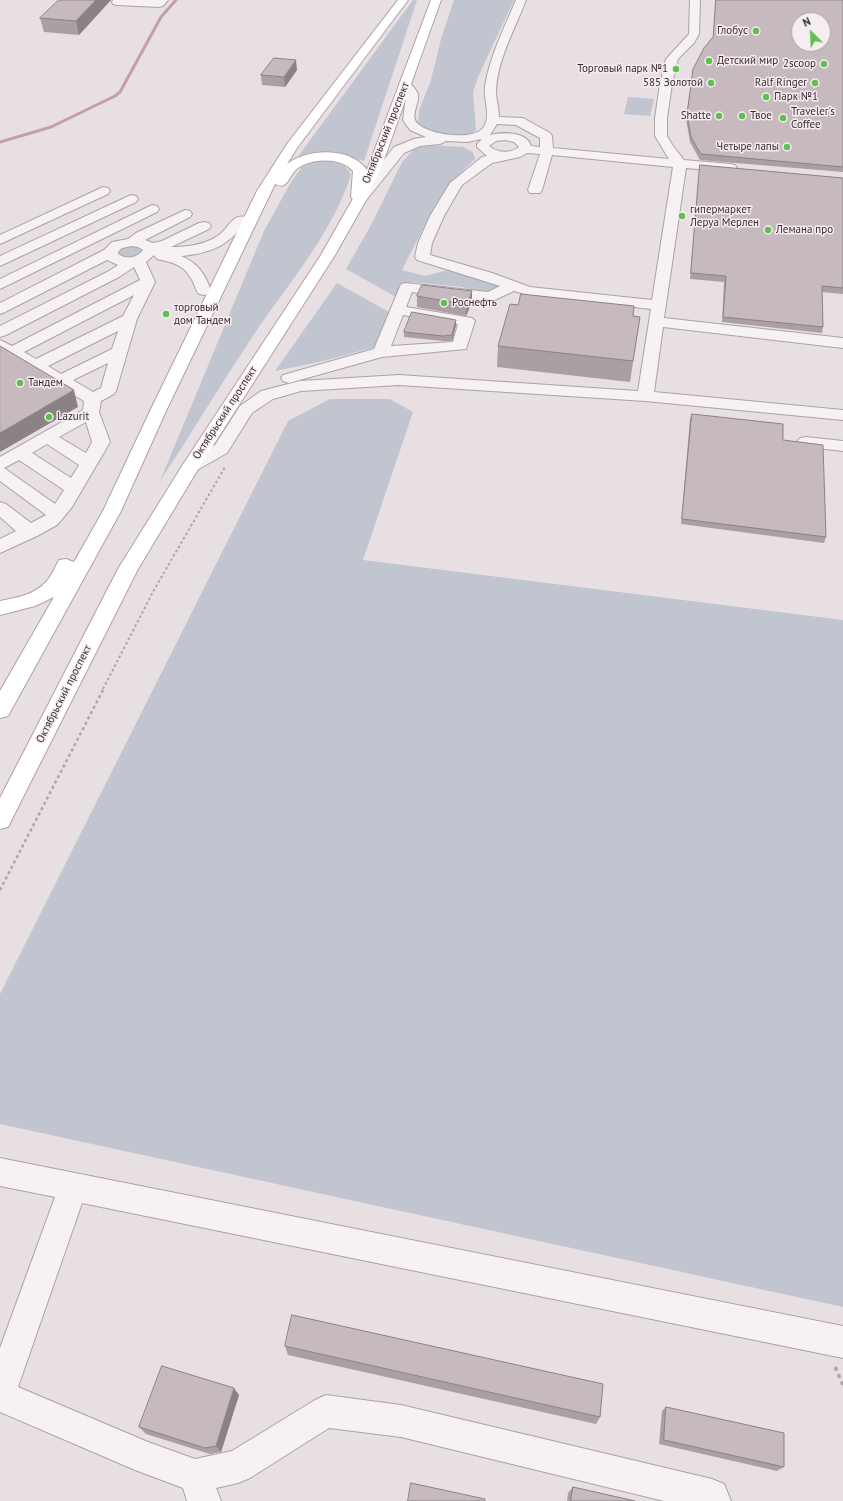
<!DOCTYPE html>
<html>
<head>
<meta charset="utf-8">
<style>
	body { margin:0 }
	#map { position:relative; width:843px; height:1501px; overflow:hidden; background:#e7dfe2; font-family:"PT Sans",sans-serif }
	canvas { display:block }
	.north { position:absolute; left:791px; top:12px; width:40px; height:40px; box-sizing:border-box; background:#f5eef1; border:1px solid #aba0a4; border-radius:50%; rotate:336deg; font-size:11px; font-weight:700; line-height:16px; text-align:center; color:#3c2a30 }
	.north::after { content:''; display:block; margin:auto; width:14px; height:18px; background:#5ec050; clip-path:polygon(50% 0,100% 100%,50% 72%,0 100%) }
</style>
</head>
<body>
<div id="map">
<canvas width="843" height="1501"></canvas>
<div class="north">N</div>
</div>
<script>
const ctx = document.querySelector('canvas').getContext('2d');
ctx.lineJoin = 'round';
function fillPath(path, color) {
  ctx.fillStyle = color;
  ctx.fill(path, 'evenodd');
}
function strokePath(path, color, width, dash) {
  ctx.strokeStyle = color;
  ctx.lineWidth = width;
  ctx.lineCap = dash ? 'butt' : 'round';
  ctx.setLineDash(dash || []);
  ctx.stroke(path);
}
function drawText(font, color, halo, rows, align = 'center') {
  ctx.font = font + ' "PT Sans",sans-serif';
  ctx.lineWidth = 3;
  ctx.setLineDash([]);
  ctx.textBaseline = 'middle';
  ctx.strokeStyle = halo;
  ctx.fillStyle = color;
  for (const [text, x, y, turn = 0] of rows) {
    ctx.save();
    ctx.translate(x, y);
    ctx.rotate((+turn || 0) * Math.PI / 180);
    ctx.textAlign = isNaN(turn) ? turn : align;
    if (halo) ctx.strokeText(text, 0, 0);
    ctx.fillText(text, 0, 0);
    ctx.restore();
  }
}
fillPath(new Path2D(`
	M413,0H417L364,161C340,153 322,151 297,158Z
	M454,0H514L478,77L473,93L476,130C468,141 436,135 425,129C423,127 420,124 418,123L419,111L431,80L441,39Z
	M628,97L654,99L650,116L624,114Z
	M429,145L463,147L473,152L475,159L451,182L434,207L402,270L425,276L448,270L503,284L489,294L462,287L412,282L406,295L398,298L346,269L371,225L402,162L415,148Z
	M325,161C337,162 346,163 351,175C330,239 283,289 247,345C217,390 190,436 160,481L264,231L291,182L302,167L313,162Z
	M126,246H138L144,250L143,252C133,258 128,259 118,255V250Z
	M337,283L389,312L394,318L384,342L372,348L323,361L275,371Z
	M330,399H390L413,412L363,560L843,620V1307L0,1124V994L288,421Z`), '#c1c5d0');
strokePath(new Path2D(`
	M0,142L51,127L115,96L120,92L161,17L176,0`), '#c49eaf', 3);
const minor = new Path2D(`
	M113,0H168L163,6L159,7L117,5L113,4L112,2Z
	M516,0H526C515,29 497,60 496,92C496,100 499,108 499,117L523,118L550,133L552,136L553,148L669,159L655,136V118L660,84L666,59L689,34L690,0H700L699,34L694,43L678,59L672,84L667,118V136L673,146L684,160L730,164L735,165L737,168L735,171L730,172L686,168L664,318L843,338V348L663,327L654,392L843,410V420L645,401L399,385L301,391L273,399L252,413L227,453L197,470L191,471L185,470L182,466L185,462L215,445L240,406L261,391L300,381L399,375L638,391L651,309L528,295L514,291L490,302L412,292L406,307L472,318L475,321L466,349L382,357L289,383L283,381L281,378L283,375L374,349L401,284L406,283L488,292L500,286L417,260L415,257L418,243L430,216L450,183L482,157L487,156L477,147V144L482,139L467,142L446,141L440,144L420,146L404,153L364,203H354L352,200L394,147L414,139L426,137L410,130L403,120L406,96L399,84L401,82H409C412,85 416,89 418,94C420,103 410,115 417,123C428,135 473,141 483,128C492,117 483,98 485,86C490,56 504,28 516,0ZM497,124L516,125L540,138V147L531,146C527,131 502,132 490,135ZM505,140L514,142L519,147C510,154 498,153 489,146L496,141ZM527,153L540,154L528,190L530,193H540L542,190L552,155L673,167L652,300L530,287L492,273L430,255L432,243L444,216L462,185L492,163L520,157ZM403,315L458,324L453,342L391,346Z
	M103,187L108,188L110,191L108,194L0,244V235Z
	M131,195L136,196L138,199L136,202L0,266V256Z
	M152,205L157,206L159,209L157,212L0,289V279Z
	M185,210L190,211L192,214L190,217L145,240L153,243L162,241L199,223L204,222L209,223L211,226L209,229L171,247C188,247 205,245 219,235C228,229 232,214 245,217L247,220C230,245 212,253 181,256C197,262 206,275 211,291L209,294L204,295L199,294C195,289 194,282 190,277C183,264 170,262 157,259L154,255L146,262L155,282L137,319L116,391L114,394L101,401L99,412L110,442L72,507L63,518L57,525L37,536L0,553V539L16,531L0,517V502L6,504L31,523L46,515L0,481V457L83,410L84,401L0,352V340L12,346L140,280L134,267L119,277L6,335L0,337V326L109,271L118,265L107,260L5,312L0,314V303L104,250L112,242L128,239L136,233ZM132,246L138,247L143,250C137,258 127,260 118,254V252L122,248ZM134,295L123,316L36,359L24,352ZM118,331L112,349L61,374L48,366ZM108,363L101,388L93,392L73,380ZM86,422L92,442L86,453L59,437ZM47,444L79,465L71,478L32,453ZM19,460L64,490L55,504L4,468Z
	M806,437L843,441V451L800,446L797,442L800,438Z
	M0,1158L843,1326V1358L82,1203L18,1387L148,1442L195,1459L232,1451L315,1400L326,1395L401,1405L712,1479L724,1484L731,1501H664L401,1437L329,1428L250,1478L238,1483L216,1488L221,1501H187L183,1488L135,1470L0,1412V1348L55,1197L0,1186Z`);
const major = new Path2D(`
	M398,0H408L297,148L287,164C308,148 351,147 367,170L431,0H441L381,168L365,202L335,255L200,466L138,569L8,827L0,829V798L118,569L182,466L321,255L351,202L353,199L351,197L353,171C341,157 312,158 298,168C292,172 289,182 284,185C281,187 278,185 275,184L166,411L121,511L8,716L0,718V691L54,597L35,606L0,615V601C16,598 34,595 46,582C52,576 55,567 59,560L66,559L74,562L103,511L150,411L257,191L287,144Z`);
strokePath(minor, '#ada1a5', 2);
strokePath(major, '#b1a0a6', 2);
strokePath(new Path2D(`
	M103,689L154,590L225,467`), '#afa5a9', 2, [2.5, 2.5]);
strokePath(new Path2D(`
	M0,890L104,688`), '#afa5a9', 2.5, [3, 3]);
strokePath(new Path2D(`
	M835,1367L843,1385`), '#afa5a9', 3.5, [4, 4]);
fillPath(minor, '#f6f1f3');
fillPath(major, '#fff');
fillPath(new Path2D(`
	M111,0L79,35L44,32L40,18Z
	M716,0H843V172L700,160L690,142L686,119L693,69L713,38Z
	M297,70L285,87L262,85L261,75Z
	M700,165L843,178V294L822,292L823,327L822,333L722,322L724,282L690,279Z
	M417,296L472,302L466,316L417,307Z
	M633,316L640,317L630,382L497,367L498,346Z
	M456,325L452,341H443L404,337V332Z
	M692,414L783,440L826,537L824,543L681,524L690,419Z
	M285,1346L600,1417L596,1424L288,1355Z
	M239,1395L221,1452L210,1454L146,1434L139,1427Z
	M666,1407L784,1467L777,1471L659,1444L662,1411Z
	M573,1487L635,1501H567L568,1493Z`), '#aaa0a3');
fillPath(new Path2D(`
	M96,0H111L79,35L76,21Z
	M296,60L297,70L285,87L284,77Z
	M472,291V302L466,316L467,305Z
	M456,320V325L452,341V335Z
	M74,390L78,407L0,452V433Z
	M234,1388L239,1395L221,1452L216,1446Z`), '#8b8285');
const building = new Path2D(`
	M59,0H96L76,21L40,18Z
	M716,0H843V167L701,154L691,137L687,114L693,69L704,48L713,37ZM799,20H823V44H799Z
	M274,58L296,60L284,77L261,75Z
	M700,165L843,178V288L822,286L823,327L723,317L726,276L691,273Z
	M422,285L472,291L467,305L417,296Z
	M521,294L634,306L633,316L640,317L633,361L498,346L510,304L518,305Z
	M412,312L456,320L452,335L443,336L404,332Z
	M0,346L74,390L0,433Z
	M692,414L783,424V440L823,445L826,537L682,519Z
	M292,1315L603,1384L600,1417L285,1346Z
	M162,1366L234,1388L216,1446L205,1448L139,1427Z
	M666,1407L784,1433V1467L664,1440Z
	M411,1483L485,1499V1501H408Z
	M573,1487L635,1501H571Z`);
fillPath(building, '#c6babe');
strokePath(building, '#8b8285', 1);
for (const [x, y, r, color] of [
	[756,31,4,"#5ec050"],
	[709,61,4,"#5ec050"],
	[824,64,4,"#5ec050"],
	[676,69,4,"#5ec050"],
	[711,83,4,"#5ec050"],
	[815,83,4,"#5ec050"],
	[766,97,4,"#5ec050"],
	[719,116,4,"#5ec050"],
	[742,116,4,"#5ec050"],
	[783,118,4,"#5ec050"],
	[787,147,4,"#5ec050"],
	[682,216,4,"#5ec050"],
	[768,230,4,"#5ec050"],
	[444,303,4,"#5ec050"],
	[166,314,4,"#5ec050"],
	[20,383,4,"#5ec050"],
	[49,417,4,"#5ec050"]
]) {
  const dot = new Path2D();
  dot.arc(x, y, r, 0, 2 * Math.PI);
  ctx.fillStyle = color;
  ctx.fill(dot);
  strokePath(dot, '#f5eef1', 1.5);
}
drawText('11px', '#3c2a30', '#f5eef1', [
	["Глобус",748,31,"right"],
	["Детский мир",717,61],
	["2scoop",816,64,"right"],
	["Торговый парк №1",668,69,"right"],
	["585 Золотой",703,83,"right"],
	["Ralf Ringer",807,83,"right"],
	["Парк №1",774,97],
	["Traveler's",791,112],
	["Coffee",791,125],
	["Shatte",711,116,"right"],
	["Твое",750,116],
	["Четыре лапы",779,147,"right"],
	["гипермаркет",690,210],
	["Леруа Мерлен",690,223],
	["Лемана про",776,230],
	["Роснефть",452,303],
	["торговый",174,308],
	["дом Тандем",174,321],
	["Тандем",28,383],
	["Lazurit",57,417]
], 'left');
drawText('11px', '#3c2a30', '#f5eef1', [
	["Октябрьский проспект",386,133,-68],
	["Октябрьский проспект",225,413,-57],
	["Октябрьский проспект",64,694,-63]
]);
</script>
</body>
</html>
